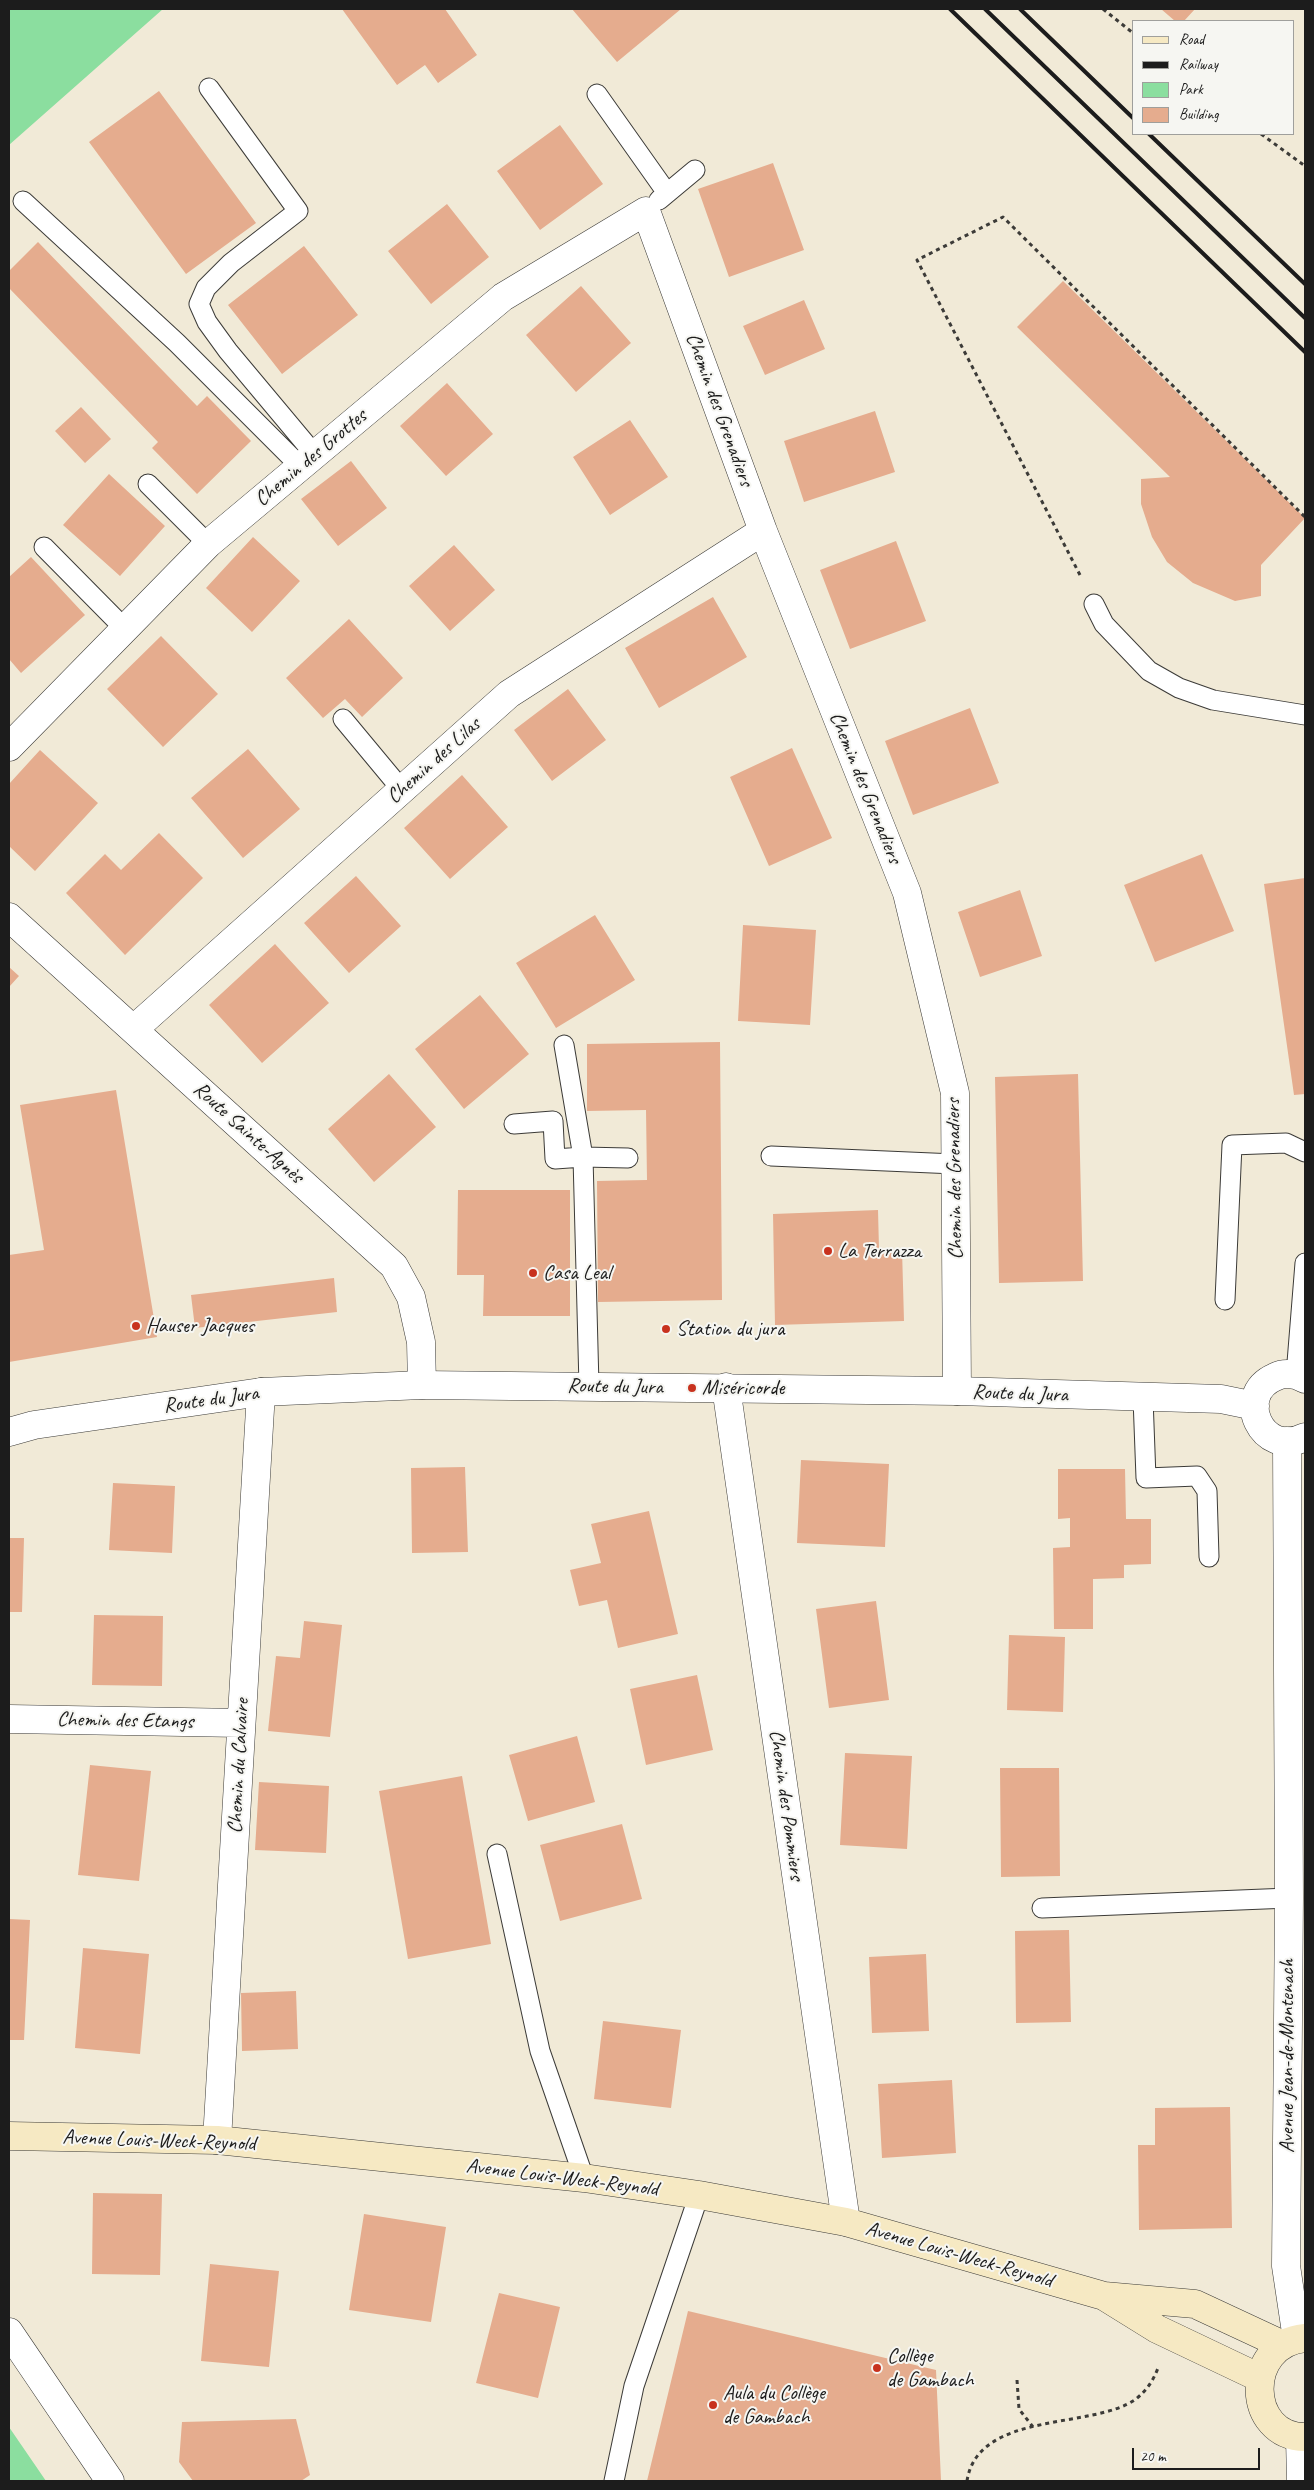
<!DOCTYPE html>
<html>
<head>
<meta charset="utf-8">
<style>
	body { margin:0 }
	#map { position:relative; width:1314px; height:2490px; overflow:hidden; background:#f1ead7; font-family:Caveat,sans-serif }
	canvas { display:block }
	.frame { position:absolute; inset:0; border:10px solid #1c1c1c; pointer-events:none }
	.legend { position:absolute; left:1132px; top:20px; width:162px; height:115px; box-sizing:border-box; background:#f6f6f2; border:1px solid #9f9f9c; margin:0; padding:6px 9px; list-style:none; font-size:15px; color:#1c1c1c }
	.legend li { display:flex; align-items:center; gap:10px; height:25px }
	.legend b { width:25px; border:1px solid #9f9f9c }
	.scale { position:absolute; left:1132px; top:2448px; width:128px; height:22px; box-sizing:border-box; border:2px solid #1c1c1c; border-top:0; padding-left:6px; font-size:15px; line-height:18px; white-space:nowrap; color:#1c1c1c; -webkit-text-stroke:4px #f6f6f2; paint-order:stroke }
</style>
</head>
<body>
<div id="map">
<canvas width="1314" height="2490"></canvas>
<div class="frame"></div>
<ul class="legend">
<li><b style="height:6px;background:#f6e9c3"></b>Road</li>
<li><b style="height:6px;background:#1c1c1c"></b>Railway</li>
<li><b style="height:14px;background:#8bde9f"></b>Park</li>
<li><b style="height:14px;background:#e5ac8e"></b>Building</li>
</ul>
<div class="scale">20 m</div>
</div>
<script>
const ctx = document.querySelector('canvas').getContext('2d');
ctx.lineJoin = 'round';
function fillPath(path, color) {
  ctx.fillStyle = color;
  ctx.fill(path, 'evenodd');
}
function strokePath(path, color, width, dash) {
  ctx.strokeStyle = color;
  ctx.lineWidth = width;
  ctx.lineCap = dash ? 'butt' : 'round';
  ctx.setLineDash(dash || []);
  ctx.stroke(path);
}
function drawText(font, color, halo, rows, align = 'center') {
  ctx.font = font + ' Caveat,sans-serif';
  ctx.lineWidth = 4;
  ctx.setLineDash([]);
  ctx.textBaseline = 'middle';
  ctx.strokeStyle = halo;
  ctx.fillStyle = color;
  for (const [text, x, y, turn = 0] of rows) {
    ctx.save();
    ctx.translate(x, y);
    ctx.rotate((+turn || 0) * Math.PI / 180);
    ctx.textAlign = isNaN(turn) ? turn : align;
    if (halo) ctx.strokeText(text, 0, 0);
    ctx.fillText(text, 0, 0);
    ctx.restore();
  }
}
fillPath(new Path2D(`
	M9,9H163L9,145Z
	M9,2427L46,2481H9Z`), '#8bde9f');
fillPath(new Path2D(`
	M342,9H445L477,55L438,83L425,65L397,85Z
	M572,9H681L617,62Z
	M1161,9H1195L1184,21H1175Z
	M159,91L256,223L186,274L89,142Z
	M560,125L603,184L540,230L497,171Z
	M773,163L804,250L729,277L698,189Z
	M447,204L489,257L431,304L388,251Z
	M38,242L197,406L207,396L251,441L197,494L152,448L158,442L9,288V271Z
	M304,246L358,315L282,374L228,305Z
	M1063,281L1305,518L1261,565V596L1235,601L1193,583L1167,562L1152,537L1141,504V479L1170,477L1017,327Z
	M581,286L631,343L576,392L526,335Z
	M804,300L825,349L765,375L743,326Z
	M447,383L493,434L446,476L400,426Z
	M81,407L111,439L85,463L55,431Z
	M875,411L895,472L804,502L784,441Z
	M630,420L668,477L610,515L573,457Z
	M351,461L387,508L338,546L301,499Z
	M109,474L165,526L120,576L63,525Z
	M253,537L300,581L252,632L206,588Z
	M896,541L926,621L850,649L820,570Z
	M454,545L495,590L450,631L409,586Z
	M31,557L85,615L21,673L9,659V577Z
	M713,597L747,657L659,708L625,648Z
	M349,619L403,678L362,717L345,699L323,718L286,678Z
	M161,636L218,694L163,747L107,689Z
	M568,689L606,740L552,781L514,730Z
	M970,708L999,783L913,815L885,741Z
	M792,748L832,838L769,866L730,777Z
	M248,749L300,809L243,858L191,798Z
	M40,750L98,803L35,871L9,846V784Z
	M462,775L508,827L450,879L404,828Z
	M159,833L203,878L125,955L66,893L105,854L121,870Z
	M1202,854L1234,931L1155,962L1124,885Z
	M356,876L401,926L349,973L304,923Z
	M1305,878V1094L1294,1095L1264,884Z
	M1020,890L1042,956L980,977L958,912Z
	M595,915L635,980L556,1028L516,963Z
	M743,925L816,930L810,1025L738,1021Z
	M275,944L329,1003L262,1063L209,1005Z
	M9,967L19,976L9,987Z
	M480,995L529,1054L464,1109L415,1049Z
	M720,1042L722,1300L598,1302L597,1181L647,1180L646,1110L587,1111V1044Z
	M389,1074L436,1127L374,1182L328,1129Z
	M1078,1074L1083,1281L999,1283L995,1077Z
	M116,1090L157,1337L9,1362V1255L44,1250L20,1105Z
	M458,1190H570V1316H483L484,1275H457Z
	M878,1210L879,1249H902L904,1321L775,1325L773,1214Z
	M334,1278L337,1312L195,1328L191,1295Z
	M801,1460L889,1464L885,1547L797,1543Z
	M465,1467L468,1552L412,1553L411,1468Z
	M1058,1469H1125L1126,1519H1151V1564L1124,1565V1578L1093,1579V1629H1054L1053,1548L1070,1547V1518L1058,1519Z
	M113,1483L175,1486L172,1553L109,1550Z
	M649,1511L678,1634L618,1648L607,1600L579,1606L570,1570L601,1563L591,1524Z
	M9,1538H24L22,1612H9Z
	M876,1601L889,1700L829,1708L816,1609Z
	M94,1615L163,1616L162,1686L92,1685Z
	M304,1621L342,1625L330,1737L268,1731L276,1656L300,1658Z
	M1009,1635L1065,1637L1063,1712L1007,1710Z
	M697,1675L713,1750L646,1765L630,1689Z
	M577,1736L595,1802L528,1821L509,1755Z
	M845,1753L912,1756L907,1849L840,1845Z
	M90,1765L151,1771L139,1881L78,1875Z
	M1000,1768H1059L1060,1876L1001,1877Z
	M462,1776L491,1944L408,1959L379,1791Z
	M259,1782L329,1786L326,1853L255,1850Z
	M622,1824L642,1899L560,1921L540,1845Z
	M9,1919L30,1920L24,2040H9Z
	M1069,1930L1071,2022L1016,2023L1015,1931Z
	M83,1948L149,1954L140,2054L75,2048Z
	M926,1954L929,2031L872,2033L869,1957Z
	M296,1991L298,2049L242,2051L241,1993Z
	M603,2021L681,2030L671,2108L594,2099Z
	M952,2080L956,2153L882,2158L878,2084Z
	M1230,2107L1232,2228L1139,2230L1138,2145H1155V2108Z
	M93,2193L162,2194L160,2275L92,2274Z
	M364,2214L446,2227L431,2322L349,2310Z
	M210,2264L279,2271L269,2367L201,2361Z
	M499,2293L560,2307L538,2398L476,2383Z
	M688,2311L936,2370L941,2481H647Z
	M296,2419L310,2475L301,2481H193L179,2462L182,2422Z`), '#e5ac8e');
const service = new Path2D(`
	M209,88L298,211L231,263L206,288L199,304L207,322L228,351L315,455
	M597,94L667,193
	M659,200L695,170
	M23,201L177,343L301,467
	M148,484L208,544
	M44,547L125,629
	M1094,604L1104,624L1149,671L1179,688L1213,700L1305,715
	M343,719L402,790
	M514,1124L553,1121L555,1159L583,1157L564,1045
	M771,1156L955,1164
	M1225,1300L1232,1145L1286,1143L1305,1152
	M1296,1375L1305,1263
	M589,1386L583,1157L628,1158
	M1143,1398L1146,1478L1197,1476L1207,1491L1209,1557
	M497,1854L540,2051L584,2178
	M1042,1908L1289,1898
	M614,2481L634,2386L699,2195`);
const minor = new Path2D(`
	M9,747L208,544L503,297L646,211L763,531L907,893L955,1093L957,1391
	M9,917L394,1266L411,1297L421,1342L422,1385
	M134,1029L509,694L763,531
	M726,1387L846,2222
	M1287,1441L1289,1898L1286,2266L1297,2339
	M9,1719L241,1723
	M217,2140L261,1392
	M9,2332L110,2481
	M1300,2437L1301,2481`);
const tertiary = new Path2D(`
	M1305,1379C1296,1374 1285,1372 1275,1377C1233,1395 1262,1459 1305,1437
	M9,1432L34,1425L261,1392L422,1385L957,1391L1221,1399L1255,1406`);
const secondary = new Path2D(`
	M9,2136L217,2140L584,2178L699,2195L846,2222L1104,2296L1195,2304L1283,2345
	M1107,2298L1157,2329L1260,2378
	M1305,2338C1243,2344 1246,2437 1305,2437`);
strokePath(service, '#3c3b38', 21);
strokePath(minor, '#3c3b38', 29);
strokePath(tertiary, '#3c3b38', 29);
strokePath(secondary, '#3c3b38', 29);
strokePath(new Path2D(`
	M1103,9L1133,33
	M1261,134L1305,166
	M1080,575L917,260L1003,217L1305,517
	M1017,2380L1019,2409L1033,2427
	M967,2481C978,2410 1093,2430 1136,2399C1147,2390 1153,2381 1158,2368`), '#3c3b38', 3, [4, 4]);
strokePath(service, '#fff', 19);
strokePath(minor, '#fff', 28);
strokePath(tertiary, '#fff', 28);
strokePath(secondary, '#f6e9c3', 28);
strokePath(new Path2D(`
	M950,9L1305,352
	M985,9L1305,318
	M1020,9L1133,118
	M1149,134L1305,284`), '#1c1c1c', 4);
for (const [x, y, r, color] of [
	[828,1251,5,"#c8321e"],
	[533,1273,5,"#c8321e"],
	[136,1326,5,"#c8321e"],
	[666,1329,5,"#c8321e"],
	[692,1388,5,"#c8321e"],
	[877,2368,5,"#c8321e"],
	[713,2405,5,"#c8321e"]
]) {
  const dot = new Path2D();
  dot.arc(x, y, r, 0, 2 * Math.PI);
  ctx.fillStyle = color;
  ctx.fill(dot);
  strokePath(dot, '#f6f6f2', 2);
}
drawText('21px', '#1c1c1c', '#f6f6f2', [
	["Chemin des Grenadiers",719,410,70],
	["Chemin des Grottes",311,458,-40],
	["Chemin des Lilas",434,761,-42],
	["Chemin des Grenadiers",865,788,68],
	["Route Sainte-Agnès",248,1133,42],
	["Chemin des Grenadiers",955,1179,-91],
	["Route du Jura",615,1387,1],
	["Route du Jura",1020,1394,2],
	["Route du Jura",211,1400,-8],
	["Chemin des Etangs",125,1721,1],
	["Chemin du Calvaire",239,1766,-87],
	["Chemin des Pommiers",786,1805,82],
	["Avenue Jean-de-Montenach",1287,2056,-90],
	["Avenue Louis-Weck-Reynold",159,2141,2],
	["Avenue Louis-Weck-Reynold",562,2178,7],
	["Avenue Louis-Weck-Reynold",959,2255,16]
]);
drawText('21px', '#1c1c1c', '#f6f6f2', [
	["La Terrazza",838,1251],
	["Casa Leal",543,1273],
	["Hauser Jacques",146,1326],
	["Station du jura",676,1329],
	["Miséricorde",702,1388],
	["Collège",887,2356],
	["de Gambach",887,2380],
	["Aula du Collège",723,2393],
	["de Gambach",723,2417]
], 'left');
</script>
</body>
</html>
